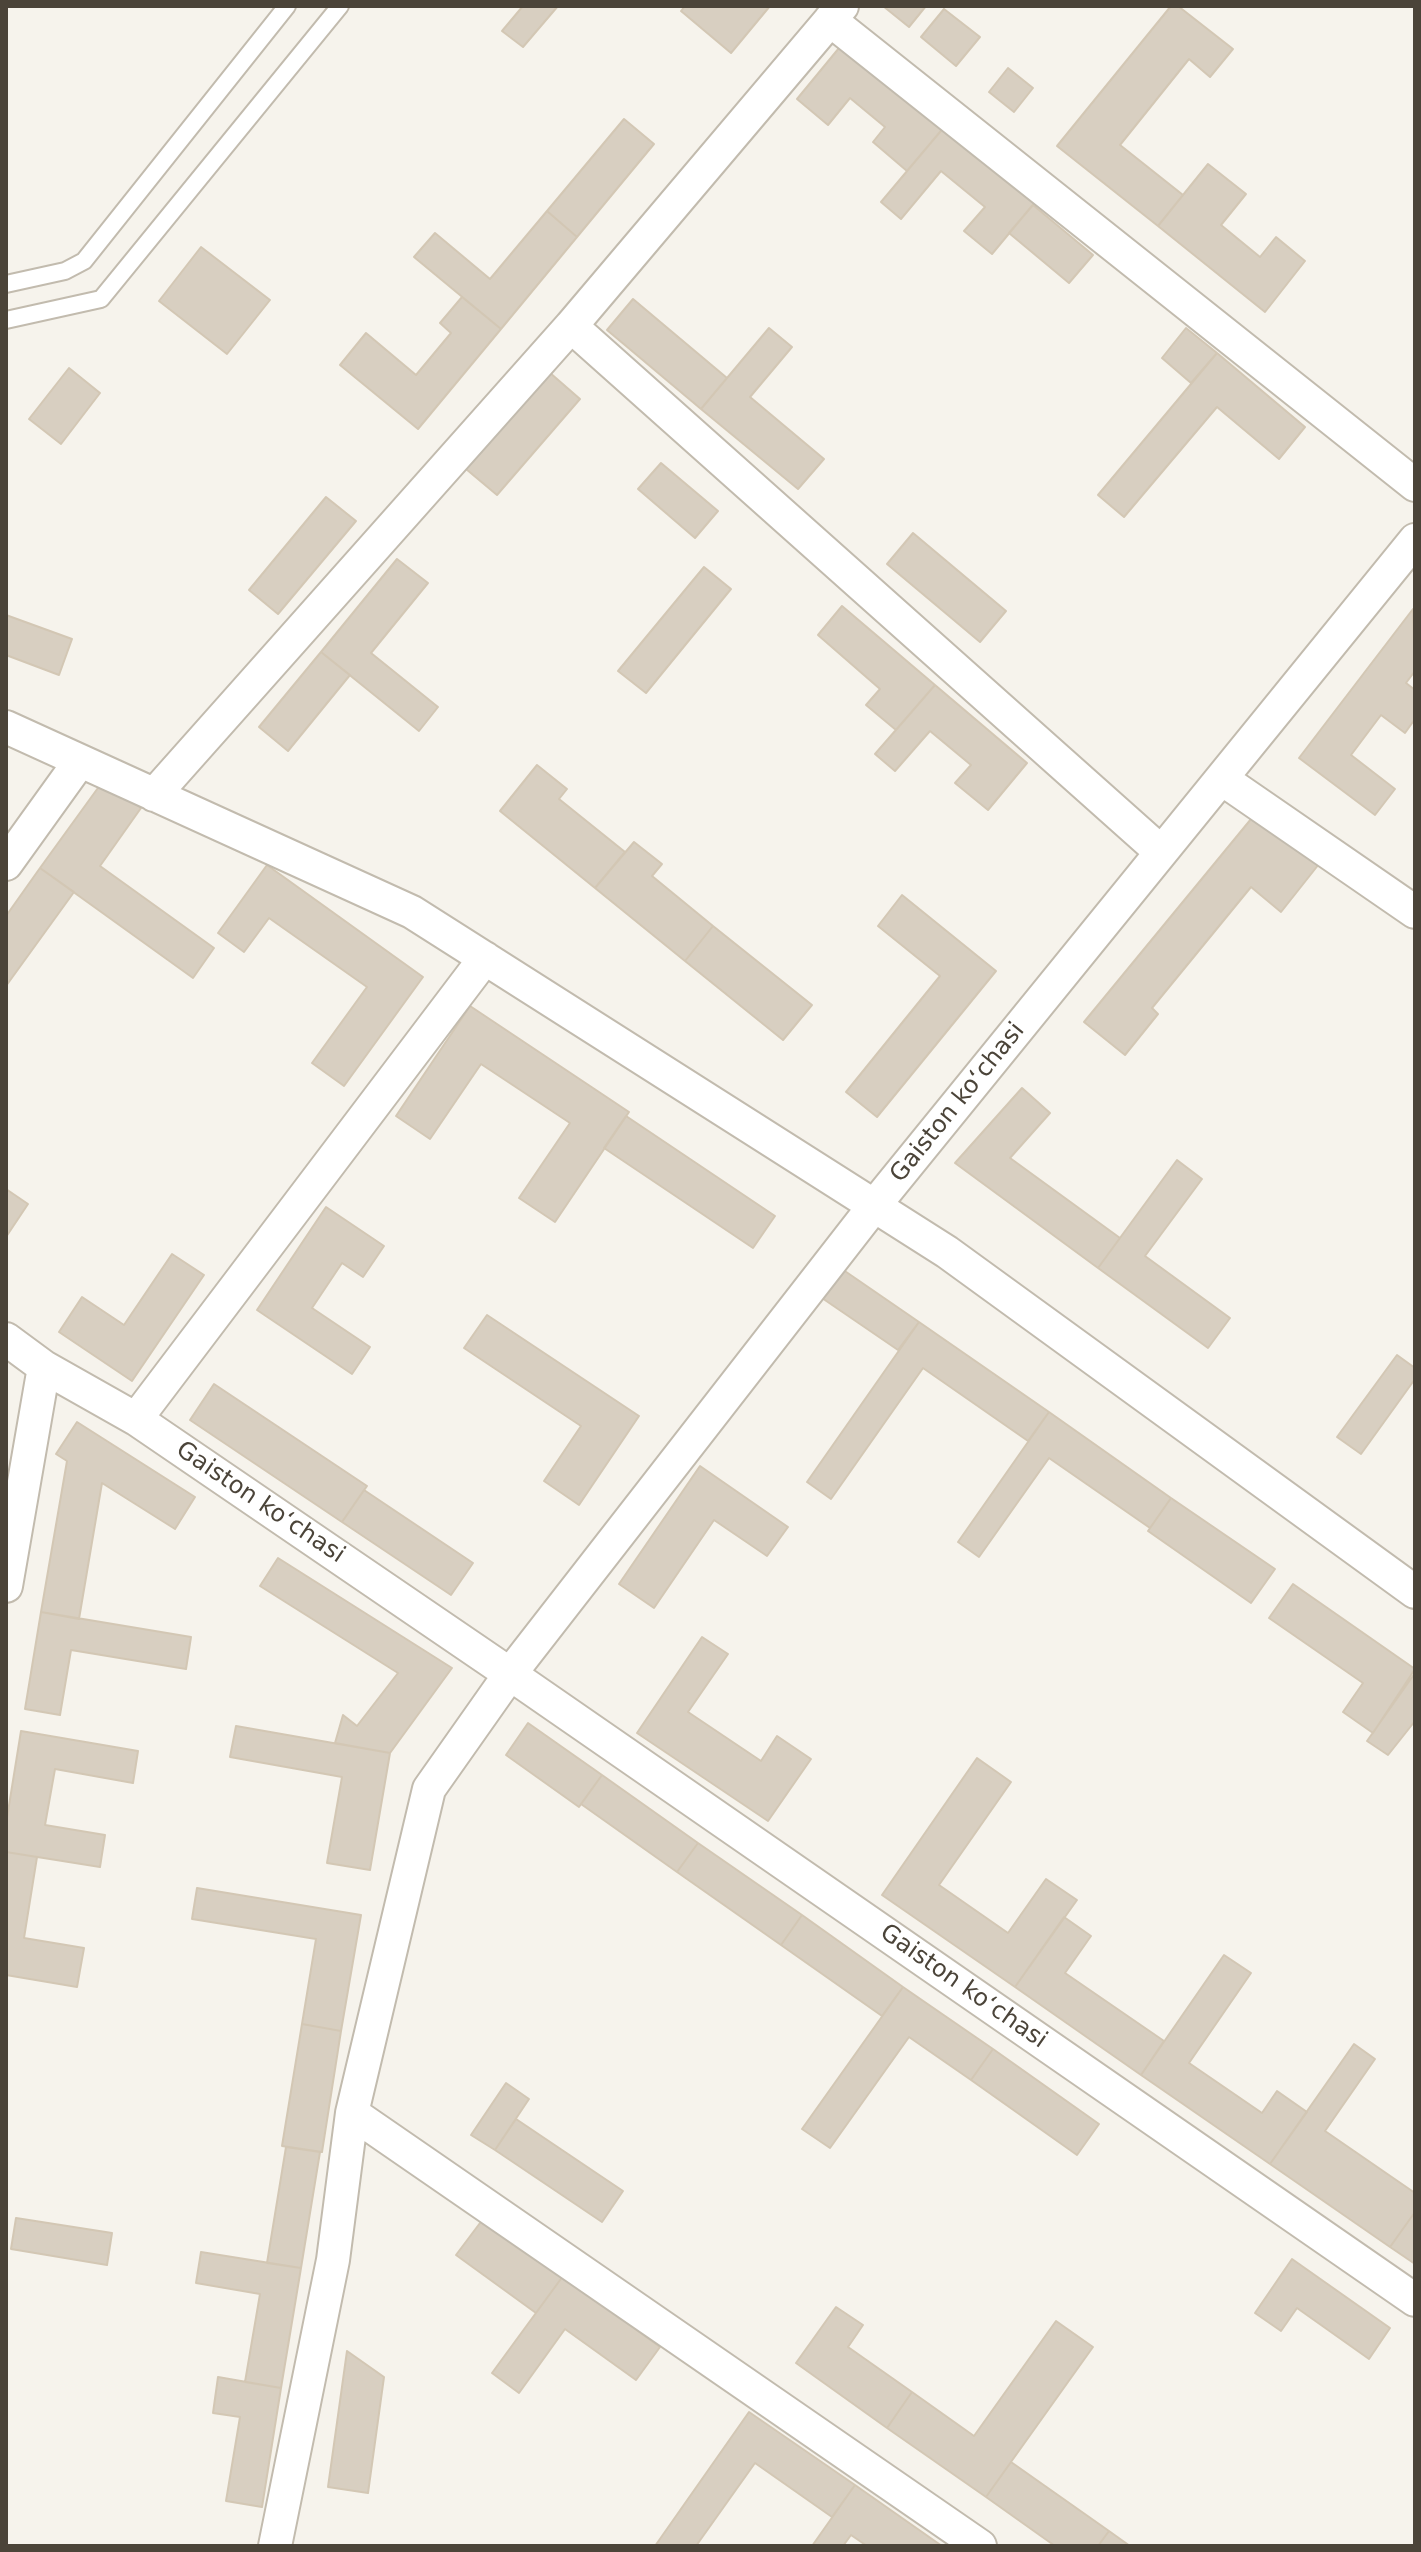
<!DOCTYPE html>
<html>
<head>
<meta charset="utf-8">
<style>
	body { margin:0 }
	#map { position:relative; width:1421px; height:2552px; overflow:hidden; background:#f6f3ec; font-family:"DejaVu Sans",sans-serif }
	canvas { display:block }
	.frame { position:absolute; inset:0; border:8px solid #4b4439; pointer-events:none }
</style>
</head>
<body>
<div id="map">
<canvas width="1421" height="2552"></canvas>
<div class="frame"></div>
</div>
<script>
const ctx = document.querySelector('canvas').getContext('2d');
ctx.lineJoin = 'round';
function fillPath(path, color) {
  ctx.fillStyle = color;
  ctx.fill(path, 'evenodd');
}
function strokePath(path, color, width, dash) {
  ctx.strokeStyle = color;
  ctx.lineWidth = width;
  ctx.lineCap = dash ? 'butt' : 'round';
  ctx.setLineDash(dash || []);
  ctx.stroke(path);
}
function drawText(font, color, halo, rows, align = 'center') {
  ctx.font = font + ' "DejaVu Sans",sans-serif';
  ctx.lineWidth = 6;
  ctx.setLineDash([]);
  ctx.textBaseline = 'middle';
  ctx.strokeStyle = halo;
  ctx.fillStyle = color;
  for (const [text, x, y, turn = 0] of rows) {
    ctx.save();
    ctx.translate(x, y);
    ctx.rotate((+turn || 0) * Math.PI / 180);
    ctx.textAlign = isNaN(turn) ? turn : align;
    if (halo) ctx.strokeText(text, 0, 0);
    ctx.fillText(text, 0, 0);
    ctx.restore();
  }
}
const building = new Path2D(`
	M523,6H558L523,47L502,31Z
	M685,6H770L731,53L681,11Z
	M883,6H926L909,27Z
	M1171,6H1178L1233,49L1210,77L1189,59L1120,145L1183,195L1158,226L1057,146Z
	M944,9L980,37L956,66L921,37Z
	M844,42L945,126L907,171L873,142L885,127L850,98L828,125L797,99Z
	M1008,68L1033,88L1014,112L989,92Z
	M624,119L654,144L577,237L547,211Z
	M945,126L1036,201L992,254L964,231L985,207L941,171L901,219L881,202Z
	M1208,164L1246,194L1221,225L1260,257L1276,237L1305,261L1265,312L1158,226Z
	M1033,205L1093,255L1069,283L1009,233Z
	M547,211L577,237L501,329L414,257L435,233L490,279Z
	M201,247L270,300L227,354L159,301Z
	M462,297L501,329L418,429L340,365L366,333L416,375L451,333L440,323Z
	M633,299L727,378L701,409L607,330Z
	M769,328L792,347L750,397L824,459L798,489L701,409Z
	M1186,328L1217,353L1191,383L1162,358Z
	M1217,353L1305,427L1279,459L1217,407L1124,517L1098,495Z
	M69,368L100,393L61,444L29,419Z
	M549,372L580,399L497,495L466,469Z
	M661,463L718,511L695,538L638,489Z
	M326,497L356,521L278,614L249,590Z
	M913,533L1006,611L980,642L887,564Z
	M397,559L428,583L371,653L438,707L419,731L321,652Z
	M704,567L731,589L646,693L618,671Z
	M842,606L935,685L896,730L866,705L880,689L818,635Z
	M1413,609L1415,671L1406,683L1415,690V719L1405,733L1381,715L1351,755L1395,789L1375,815L1299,758Z
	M6,615L72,639L59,675L6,655Z
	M321,652L350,675L288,751L259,727Z
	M935,685L1027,763L988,810L955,783L971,765L930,731L895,771L875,754Z
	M537,765L567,789L559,799L625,852L595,888L500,811Z
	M103,781L141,808L100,866L214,948L193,978L40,868Z
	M1256,813L1319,864L1281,912L1251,887L1152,1008L1158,1014L1125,1055L1084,1022Z
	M634,842L662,864L652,876L713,926L685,961L595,888Z
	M267,865L423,977L344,1086L312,1063L367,987L269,918L244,952L218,933Z
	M40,868L74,892L6,986V916Z
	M902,895L996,971L877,1117L846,1092L940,976L878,926Z
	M713,926L812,1005L783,1040L685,961Z
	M470,1006L629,1112L555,1222L519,1198L570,1123L481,1064L430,1139L396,1116Z
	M1022,1088L1050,1113L1010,1158L1120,1238L1098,1268L955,1163Z
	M626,1116L775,1216L753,1248L604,1148Z
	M1177,1160L1202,1179L1145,1256L1230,1318L1208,1348L1098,1268Z
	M6,1189L28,1204L6,1237Z
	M326,1207L384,1246L363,1277L342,1263L312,1308L370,1347L352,1374L257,1310Z
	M172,1254L204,1275L132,1381L59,1332L82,1297L124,1325Z
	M839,1267L919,1322L898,1350L819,1296Z
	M487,1315L639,1416L579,1505L544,1481L581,1426L464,1348Z
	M919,1322L1049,1412L1028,1441L923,1368L831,1499L807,1482Z
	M1397,1355L1415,1368V1379L1361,1454L1337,1437Z
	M214,1384L367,1486L342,1522L190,1420Z
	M1049,1412L1171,1498L1150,1528L1049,1458L979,1557L958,1542Z
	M77,1422L195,1497L175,1529L102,1483L79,1619L41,1612L67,1461L56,1454Z
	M700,1466L788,1527L767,1556L714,1520L654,1608L619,1584Z
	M364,1490L473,1563L451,1595L342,1522Z
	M1171,1498L1275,1569L1251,1603L1148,1531Z
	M278,1558L452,1668L390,1753L335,1743L343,1715L357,1726L398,1673L260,1586Z
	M1293,1584L1415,1669L1373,1733L1343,1712L1363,1683L1269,1618Z
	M41,1612L191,1637L186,1669L71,1650L60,1715L25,1709Z
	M702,1637L728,1654L688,1712L761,1761L777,1736L811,1759L768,1821L637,1733Z
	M1415,1673V1721L1388,1755L1367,1741Z
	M528,1723L602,1775L579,1807L506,1755Z
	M236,1726L390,1753L370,1870L327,1863L342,1777L230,1757Z
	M21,1731L138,1751L133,1783L55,1769L45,1825L105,1835L100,1867L6,1852V1824Z
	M977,1758L1011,1782L939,1885L1008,1933L1046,1879L1077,1900L1015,1987L882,1895Z
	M602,1775L698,1843L677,1872L581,1804Z
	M698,1843L802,1915L781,1945L677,1872Z
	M6,1852L37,1857L24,1938L84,1948L77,1987L6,1975Z
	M197,1888L361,1915L341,2031L302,2024L316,1939L192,1919Z
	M802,1915L903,1987L882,2016L781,1945Z
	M1064,1917L1091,1936L1065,1973L1164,2041L1141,2075L1015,1987Z
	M1224,1955L1251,1973L1189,2063L1262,2113L1277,2091L1307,2112L1270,2164L1141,2075Z
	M903,1987L993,2049L971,2080L909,2037L830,2148L802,2129Z
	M302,2024L341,2031L322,2152L282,2146Z
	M1354,2044L1375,2059L1325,2131L1415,2193V2212L1390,2247L1270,2164Z
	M993,2049L1099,2124L1077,2155L971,2080Z
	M506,2083L529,2099L495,2150L471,2135Z
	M516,2119L623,2191L602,2222L495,2150Z
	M286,2147L320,2152L301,2268L267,2263Z
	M1415,2212V2264L1390,2247Z
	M16,2218L112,2233L107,2265L11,2249Z
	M483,2219L563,2276L536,2313L456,2255Z
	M201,2252L301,2268L281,2388L245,2382L260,2294L196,2283Z
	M1292,2259L1390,2328L1369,2359L1297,2308L1281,2331L1255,2313Z
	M563,2276L660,2347L636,2380L565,2329L519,2393L492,2373Z
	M836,2307L863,2325L848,2347L912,2392L887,2428L796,2363Z
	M1056,2321L1093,2347L986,2497L887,2428L912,2392L974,2436Z
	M347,2351L384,2377L368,2493L328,2487Z
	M218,2377L281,2388L262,2507L226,2501L240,2417L213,2413Z
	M749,2412L855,2485L832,2517L755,2463L696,2546H655Z
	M1011,2462L1109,2531L1098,2546H1055L986,2497Z
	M855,2485L942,2546H867L851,2535L843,2546H812Z
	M1109,2531L1130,2546H1098Z`);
fillPath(building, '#d8cfc1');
strokePath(building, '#d3c7b4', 2);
const lane = new Path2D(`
	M6,284L65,271L84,261L287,6
	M6,320L101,299L340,6`);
const street = new Path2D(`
	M842,6L571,326L1161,852
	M830,20L1415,485
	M6,727L412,912L947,1252L1415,1592
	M1222,779L1415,912
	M154,795L571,326
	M6,864L80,761
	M6,1339L44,1367L136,1419L510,1674L1415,2300
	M136,1419L485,958
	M6,1586L44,1367
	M352,2113L980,2546
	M275,2546L333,2260L352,2113L429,1789L510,1674L874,1206L1415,540`);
strokePath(lane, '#c2bbae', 20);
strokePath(street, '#c2bbae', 36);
strokePath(lane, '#fff', 16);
strokePath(street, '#fff', 32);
drawText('24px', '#4b4439', '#fff', [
	["Gaiston koʻchasi",958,1103,-51],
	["Gaiston koʻchasi",260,1503,34],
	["Gaiston koʻchasi",963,1987,35]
]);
</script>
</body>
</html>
